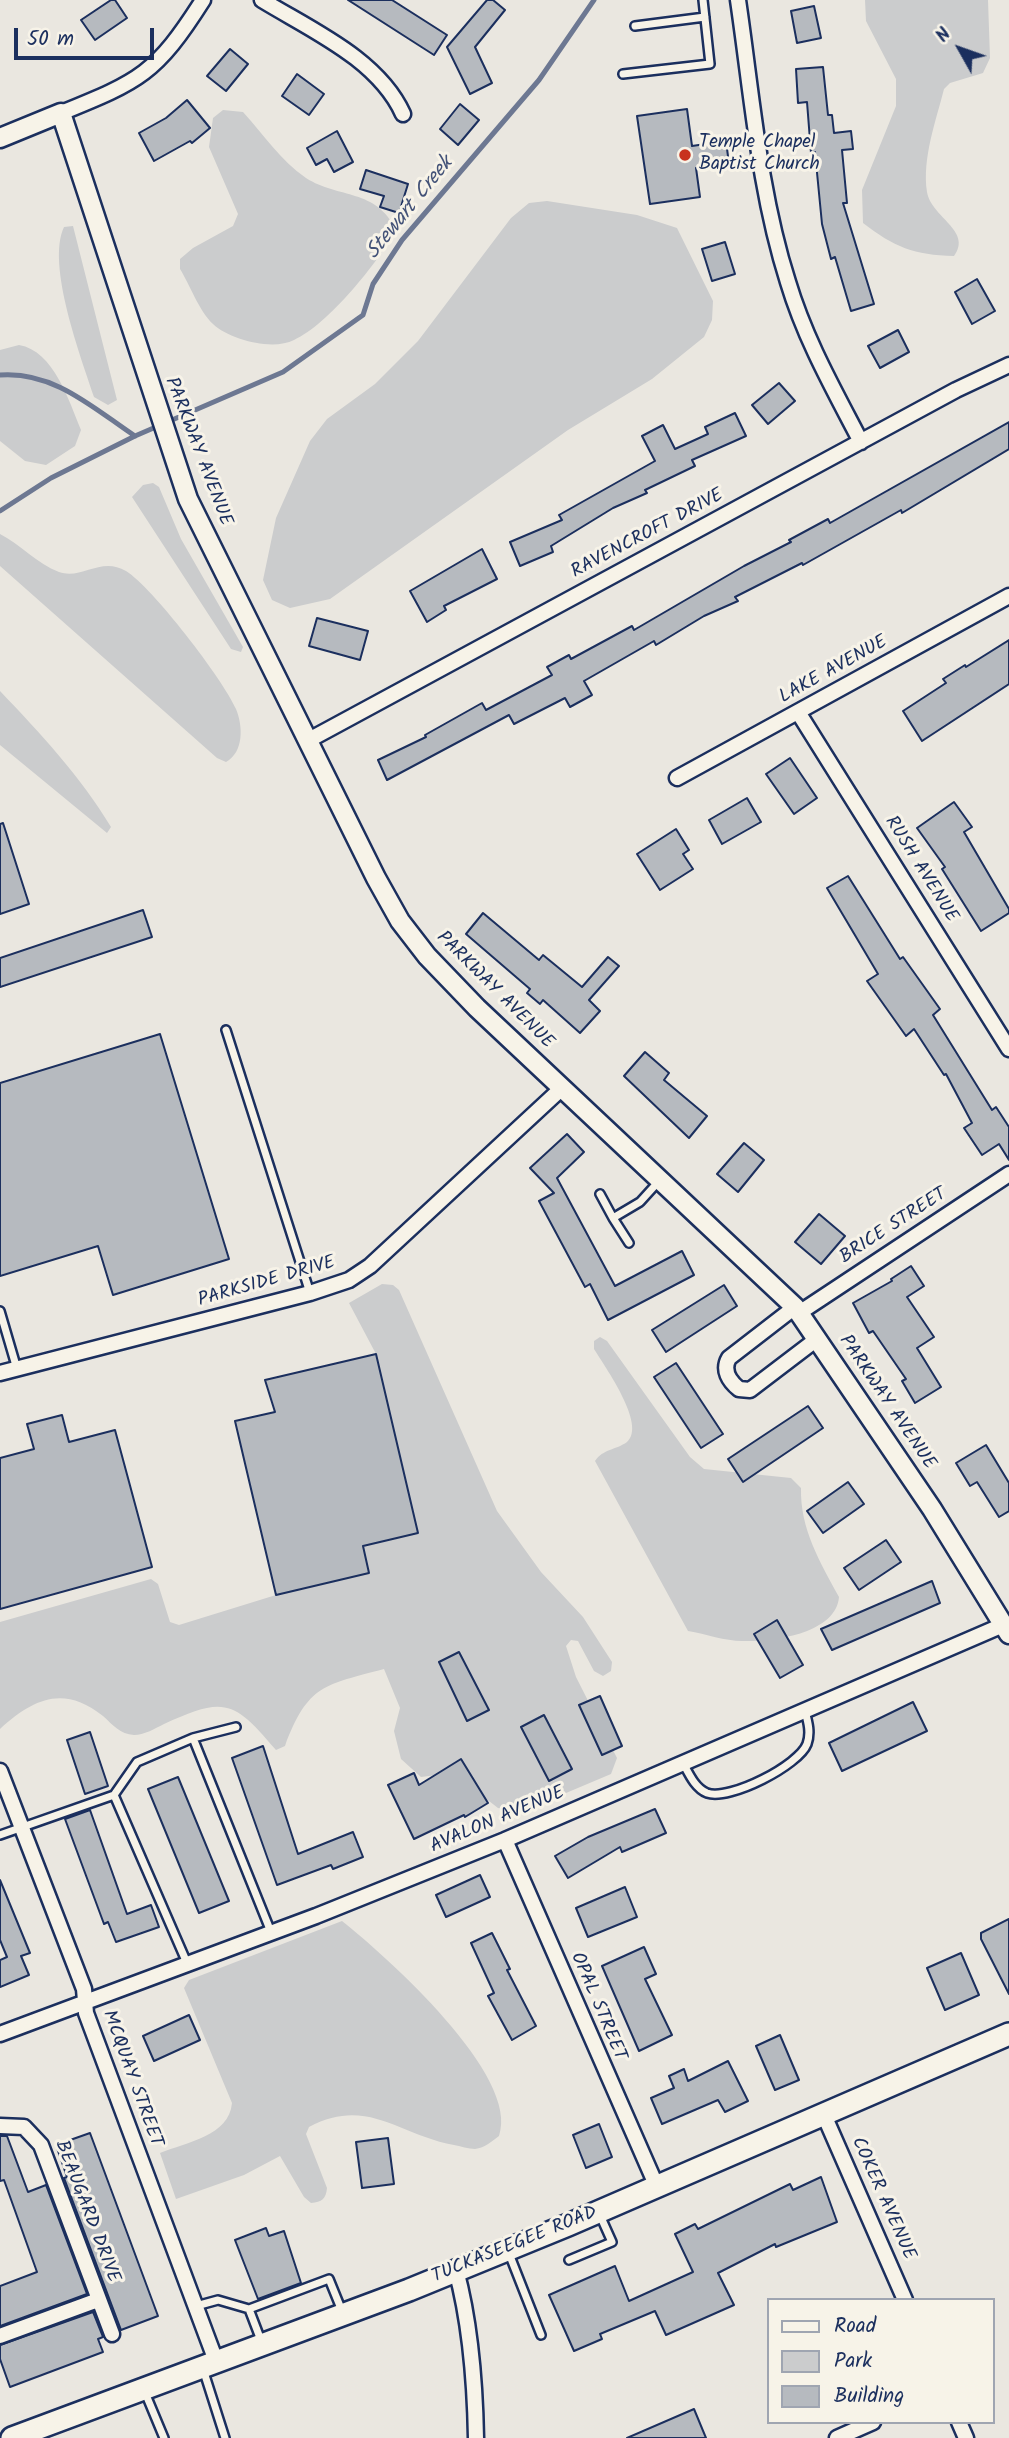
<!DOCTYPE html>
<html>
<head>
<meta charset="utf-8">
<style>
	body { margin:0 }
	#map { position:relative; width:1009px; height:2438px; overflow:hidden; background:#eae7e0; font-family:Kalam,sans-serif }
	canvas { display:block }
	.legend { position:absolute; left:767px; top:2298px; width:228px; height:126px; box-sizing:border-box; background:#f7f3e8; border:2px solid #9fa5b1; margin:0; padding:9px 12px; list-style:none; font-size:21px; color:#1b2f5e }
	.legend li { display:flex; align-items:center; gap:14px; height:35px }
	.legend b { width:35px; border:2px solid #9fa5b1 }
	.north { position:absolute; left:925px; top:14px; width:70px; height:70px; -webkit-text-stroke:5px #f7f3e8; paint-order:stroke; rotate:310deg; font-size:19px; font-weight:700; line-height:28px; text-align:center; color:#1b2f5e }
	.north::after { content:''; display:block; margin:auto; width:24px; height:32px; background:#1b2f5e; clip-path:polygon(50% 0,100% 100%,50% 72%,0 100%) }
	.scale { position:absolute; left:14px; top:28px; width:140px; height:32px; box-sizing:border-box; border:4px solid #1b2f5e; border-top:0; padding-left:9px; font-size:21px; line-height:24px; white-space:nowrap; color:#1b2f5e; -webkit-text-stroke:5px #f7f3e8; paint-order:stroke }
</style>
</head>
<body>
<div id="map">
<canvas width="1009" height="2438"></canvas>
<ul class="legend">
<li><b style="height:9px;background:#f7f3e8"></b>Road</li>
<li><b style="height:19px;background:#cbcccd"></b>Park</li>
<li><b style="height:19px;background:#b6babf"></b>Building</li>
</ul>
<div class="north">N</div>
<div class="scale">50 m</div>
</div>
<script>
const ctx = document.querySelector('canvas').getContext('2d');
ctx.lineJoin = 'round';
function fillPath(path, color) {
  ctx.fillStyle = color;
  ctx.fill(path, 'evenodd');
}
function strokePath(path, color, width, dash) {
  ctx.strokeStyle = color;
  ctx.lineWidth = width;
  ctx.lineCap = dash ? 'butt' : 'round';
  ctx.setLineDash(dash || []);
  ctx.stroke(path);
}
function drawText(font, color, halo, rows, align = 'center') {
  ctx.font = font + ' Kalam,sans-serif';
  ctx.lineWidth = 6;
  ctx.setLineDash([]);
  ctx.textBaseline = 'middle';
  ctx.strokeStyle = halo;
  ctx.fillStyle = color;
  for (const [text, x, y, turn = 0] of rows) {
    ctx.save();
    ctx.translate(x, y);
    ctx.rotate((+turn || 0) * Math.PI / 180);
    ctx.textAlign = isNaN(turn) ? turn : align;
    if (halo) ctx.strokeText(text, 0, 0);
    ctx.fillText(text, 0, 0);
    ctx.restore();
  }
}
fillPath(new Path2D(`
	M865,0H988L990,58L983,73L950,83L944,89C936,121 922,158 927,192C931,217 973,231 954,256C914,255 894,247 863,223L862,190L896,106V79L866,21Z
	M223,110L243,112C265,136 280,160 306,178C339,199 376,188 396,230C378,262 329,324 294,340C273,351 230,340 213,324C199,311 190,285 180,269V259L193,248L233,226L238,214L209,147L213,118Z
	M547,201L637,215L677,228L713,301L712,320L704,337L652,379L568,430L330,599L290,608L272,600L263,580L276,518L310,441L327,419L375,384L418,341L511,218L529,203Z
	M73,226L117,400L108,405L94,397C81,357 46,265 64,227Z
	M19,345C54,351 69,401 81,430L75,446L46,465L25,461L0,441V350Z
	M153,483L159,487L181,539L243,647L241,652L231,649L132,497L143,485Z
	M0,534C20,544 37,564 59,572C82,580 101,556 126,571C152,587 223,679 236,709C243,726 244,752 226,762L217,758L0,566Z
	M0,691C40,733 81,777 111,827L107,833L0,745Z
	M382,1284L393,1285L399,1290L497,1511L541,1572L583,1617L612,1662L611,1671L603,1676L594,1671L578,1641L571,1640L566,1646L576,1677L617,1758L611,1774L521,1812L498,1808L453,1773L421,1777L401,1759L394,1731L400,1708L384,1669C325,1685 308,1684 285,1746L276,1750C234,1700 224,1696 164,1724C154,1729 144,1735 134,1735C120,1734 113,1725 103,1716C64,1685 34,1698 0,1729V1622L151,1579L158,1584L170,1622L179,1625L276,1595L369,1573L363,1546L418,1533L376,1354L349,1303Z
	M600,1337L607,1341L690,1457L704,1469L791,1478L801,1488C800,1529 820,1562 839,1597C836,1634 772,1642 742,1641C725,1641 706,1634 688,1631L595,1461C603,1449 616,1450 627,1442C647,1425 605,1367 594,1349V1341Z
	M342,1921C386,1956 521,2076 499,2136C492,2141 485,2148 475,2149C469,2149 460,2146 454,2145C399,2135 367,2096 309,2127L306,2134L327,2188C326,2199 322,2202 311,2203L304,2197L280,2156L244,2175L176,2199L160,2153C187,2142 229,2136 232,2103L184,1988L189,1980Z`), '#cbcccd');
strokePath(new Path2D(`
	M0,375C54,371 93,408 135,436
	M0,511L51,478L135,436L283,372L363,315L373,284L402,240L539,80L594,0`), '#6d7892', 5);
const building = new Path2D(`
	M111,0H115L127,18L95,40L81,20Z
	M348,0H392L447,35L434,55Z
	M487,0H493L505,10L475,47L492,83L470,94L447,47Z
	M814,6L821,38L797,43L791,11Z
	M230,49L248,64L226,91L207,76Z
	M823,67L828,115H832L834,133L851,131L853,149L842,150L847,203H843L874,304L851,311L835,257L831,259L822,224L815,152L811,153L807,102L798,103L796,69Z
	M297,74L324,94L309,115L282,96Z
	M187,100L210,128L192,143L190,141L154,161L139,133L166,118Z
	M460,104L479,120L458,145L440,129Z
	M687,109L692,146L726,141L729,164L696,168L700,197L650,204L637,116Z
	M337,131L353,162L334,172L327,159L316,165L307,148Z
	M366,170L408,184L399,213L380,207L384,196L360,189Z
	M725,242L735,274L712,281L702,249Z
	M977,279L995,311L972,324L955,292Z
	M898,330L909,352L880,368L868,346Z
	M779,383L795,401L768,424L752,405Z
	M735,413L746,436L692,460L695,466L645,490L647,493L613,508L551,546L553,552L520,566L510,542L562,520L559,515L655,461L642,436L663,425L675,449L708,434L705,427Z
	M1009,422V449L902,513L901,510L803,565L802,563L735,597L738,601L704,616L656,645L654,641L584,681L592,695L570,707L565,698L514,724L509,715L387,780L378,760L426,737L425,735L482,703L486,710L552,675L547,667L569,655L571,659L632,626L634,630L744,566L791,542L789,540L828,519L830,523Z
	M482,549L497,579L444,606L446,610L427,622L410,591Z
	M317,618L368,631L360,660L309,646Z
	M1009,640V684L922,741L903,711L946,683L943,679L965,665L966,667Z
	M790,758L817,798L794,814L766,774Z
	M747,798L761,822L722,844L709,820Z
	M954,802L972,827L964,832L1009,909V913L981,931L942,869L945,867L917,828Z
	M3,823L29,904L0,914V824Z
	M676,829L689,850L683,854L693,869L660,890L637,854Z
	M848,876L900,959L903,957L940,1009L933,1015L992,1110L996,1107L1009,1127V1160L999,1144L982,1155L964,1128L972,1123L946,1074L944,1075L914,1029L906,1036L867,981L878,974L827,888Z
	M143,910L152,937L0,987V958Z
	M483,913L539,960L543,955L582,987L608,957L619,966L589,1000L600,1011L580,1033L543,1000L540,1004L527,993L530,989L466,934Z
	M160,1034L229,1259L113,1295L98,1246L0,1276V1083Z
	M645,1052L669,1073L664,1080L707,1116L689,1138L624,1076Z
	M567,1134L584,1152L557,1178L615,1286L682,1251L694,1275L608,1320L590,1284L585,1287L539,1201L554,1193L530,1168Z
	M744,1143L764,1160L738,1192L717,1174Z
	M819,1214L845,1236L821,1264L795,1242Z
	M911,1266L924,1286L907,1297L934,1337L917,1348L941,1387L915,1403L902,1381L906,1379L873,1331L869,1333L853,1303L892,1281L891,1279Z
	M724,1285L737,1306L666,1352L652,1330Z
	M376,1354L418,1533L363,1546L369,1573L276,1595L235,1421L275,1412L265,1380Z
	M676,1363L723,1434L701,1448L654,1377Z
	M808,1406L823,1428L743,1482L728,1459Z
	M62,1415L69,1442L115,1430L152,1567L0,1609V1458L34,1449L27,1424Z
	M986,1445L1009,1483V1511L999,1517L977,1482L970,1486L956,1463Z
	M848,1482L864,1504L823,1533L807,1511Z
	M886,1540L901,1562L859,1590L844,1568Z
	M932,1581L940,1603L832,1650L821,1629Z
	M777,1620L803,1665L780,1678L754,1634Z
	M459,1652L489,1710L467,1721L439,1662Z
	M600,1696L622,1746L602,1755L579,1705Z
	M913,1702L927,1731L842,1771L829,1743Z
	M544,1715L572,1769L549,1781L521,1727Z
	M90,1732L108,1786L85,1794L67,1740Z
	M263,1746L298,1854L353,1832L363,1857L333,1869L331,1865L277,1885L232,1758Z
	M461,1759L488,1803L465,1817L464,1815L414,1839L388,1785L414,1773L419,1785Z
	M178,1777L229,1901L199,1913L148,1789Z
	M655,1809L666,1833L622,1852L620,1847L568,1878L555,1856L588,1837Z
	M90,1810L127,1914L151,1905L159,1927L116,1942L108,1922L104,1924L65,1819Z
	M480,1875L490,1897L446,1917L436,1895Z
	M0,1880L30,1953L21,1956L29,1975L0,1987V1960L7,1957L0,1940Z
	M625,1887L637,1917L588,1937L576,1908Z
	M1009,1919V1994L981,1939V1933Z
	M492,1933L510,1969L507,1970L536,2026L512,2040L488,1996L494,1993L471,1943Z
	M644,1947L656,1974L645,1979L672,2035L639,2051L602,1966Z
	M961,1953L979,1995L945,2010L927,1968Z
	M189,2015L200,2040L154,2061L143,2036Z
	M780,2035L799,2080L775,2090L756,2046Z
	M728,2061L748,2101L725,2112L718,2100L662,2124L651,2098L674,2088L669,2076L684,2069L688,2081Z
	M599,2124L612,2157L586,2168L573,2135Z
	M90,2133L158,2316L121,2330L64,2178L67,2177L56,2145Z
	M0,2136H7L28,2192L46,2185L87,2294L0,2326V2286L37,2272L4,2180L0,2181Z
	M388,2138L394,2184L362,2188L356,2142Z
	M821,2177L837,2222L776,2247L775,2244L718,2273L734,2305L666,2335L655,2311L600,2334L602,2339L574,2351L549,2295L615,2266L629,2301L693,2272L675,2234L695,2224L698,2229L790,2184L793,2190Z
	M266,2228L269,2236L284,2231L301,2283L258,2299L235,2240Z
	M93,2312L103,2337L98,2339L103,2352L10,2387L0,2359V2345Z
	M694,2409L706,2438H627Z`);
fillPath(building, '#b6babf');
strokePath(building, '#1b2f5e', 2);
const service = new Path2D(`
	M635,26L705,17
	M623,74L710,64L703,0
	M226,1030L310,1293
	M600,1194L613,1218
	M629,1243L613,1218L640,1202L660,1180
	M0,1311L17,1369
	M193,1738L271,1932
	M683,1763C689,1774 695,1788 707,1793C730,1801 799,1765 807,1744C811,1733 808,1722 805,1711
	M114,1795L187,1963
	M0,1835L114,1795L137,1762L193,1738L236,1727
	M508,2251L541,2335
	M569,2260L612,2242L599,2213
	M196,2306L218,2300L249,2309
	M262,2343L249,2309L329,2279L342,2311
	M203,2369L225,2438
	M144,2390L164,2438`);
const minor = new Path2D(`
	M262,0C311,30 378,59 403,114
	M738,0C752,95 759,191 788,282C805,339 834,390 861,442
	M61,113C140,81 156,74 203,0
	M798,712L1009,1049
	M307,741L956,390L1009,365
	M677,778L1009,596
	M795,1307L729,1358C722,1370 729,1381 739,1389L750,1390L817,1339
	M799,1313L1009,1174
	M0,1373L310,1293L349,1280L370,1266L562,1088
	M0,1771L84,1989L86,2013L216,2361
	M505,1840L657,2187
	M0,2034L316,1916L505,1840L1003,1625
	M824,2115L905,2300
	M0,2126L24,2127L41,2145L112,2334
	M456,2270C471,2325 475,2382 476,2438
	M0,2336L98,2300
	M959,2422L966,2438
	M837,2438L873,2422`);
const tertiary = new Path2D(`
	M0,138L61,113L188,499L376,878L400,921L427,956L477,1008L795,1307L932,1509L1009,1634`);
const secondary = new Path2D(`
	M12,2438L409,2290L568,2225L1009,2034`);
strokePath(service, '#1b2f5e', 12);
strokePath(minor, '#1b2f5e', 19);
strokePath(tertiary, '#1b2f5e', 23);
strokePath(secondary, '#1b2f5e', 26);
strokePath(service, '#f7f3e8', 7);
strokePath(minor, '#f7f3e8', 14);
strokePath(tertiary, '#f7f3e8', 18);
strokePath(secondary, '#f7f3e8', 21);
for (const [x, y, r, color] of [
	[685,155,7,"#c8321e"]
]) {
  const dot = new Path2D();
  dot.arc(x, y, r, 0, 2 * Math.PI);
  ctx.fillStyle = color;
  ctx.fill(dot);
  strokePath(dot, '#f7f3e8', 2.5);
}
drawText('19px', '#1b2f5e', '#f7f3e8', [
	["Temple Chapel",699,144],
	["Baptist Church",699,166]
], 'left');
drawText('19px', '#1b2f5e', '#f7f3e8', [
	["PARKWAY AVENUE",197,452,69],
	["RAVENCROFT DRIVE",648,535,-28],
	["LAKE AVENUE",834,671,-29],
	["RUSH AVENUE",920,870,58],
	["PARKWAY AVENUE",494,991,45],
	["BRICE STREET",894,1227,-33],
	["PARKSIDE DRIVE",267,1283,-16],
	["PARKWAY AVENUE",886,1403,56],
	["AVALON AVENUE",498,1821,-23],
	["OPAL STREET",597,2007,67],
	["MCQUAY STREET",131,2079,70],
	["COKER AVENUE",882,2199,66],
	["BEAUGARD DRIVE",86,2212,69],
	["TUCKASEEGEE ROAD",515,2246,-22]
]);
drawText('italic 21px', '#445378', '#f7f3e8', [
	["Stewart Creek",411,209,-51]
]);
</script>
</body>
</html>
